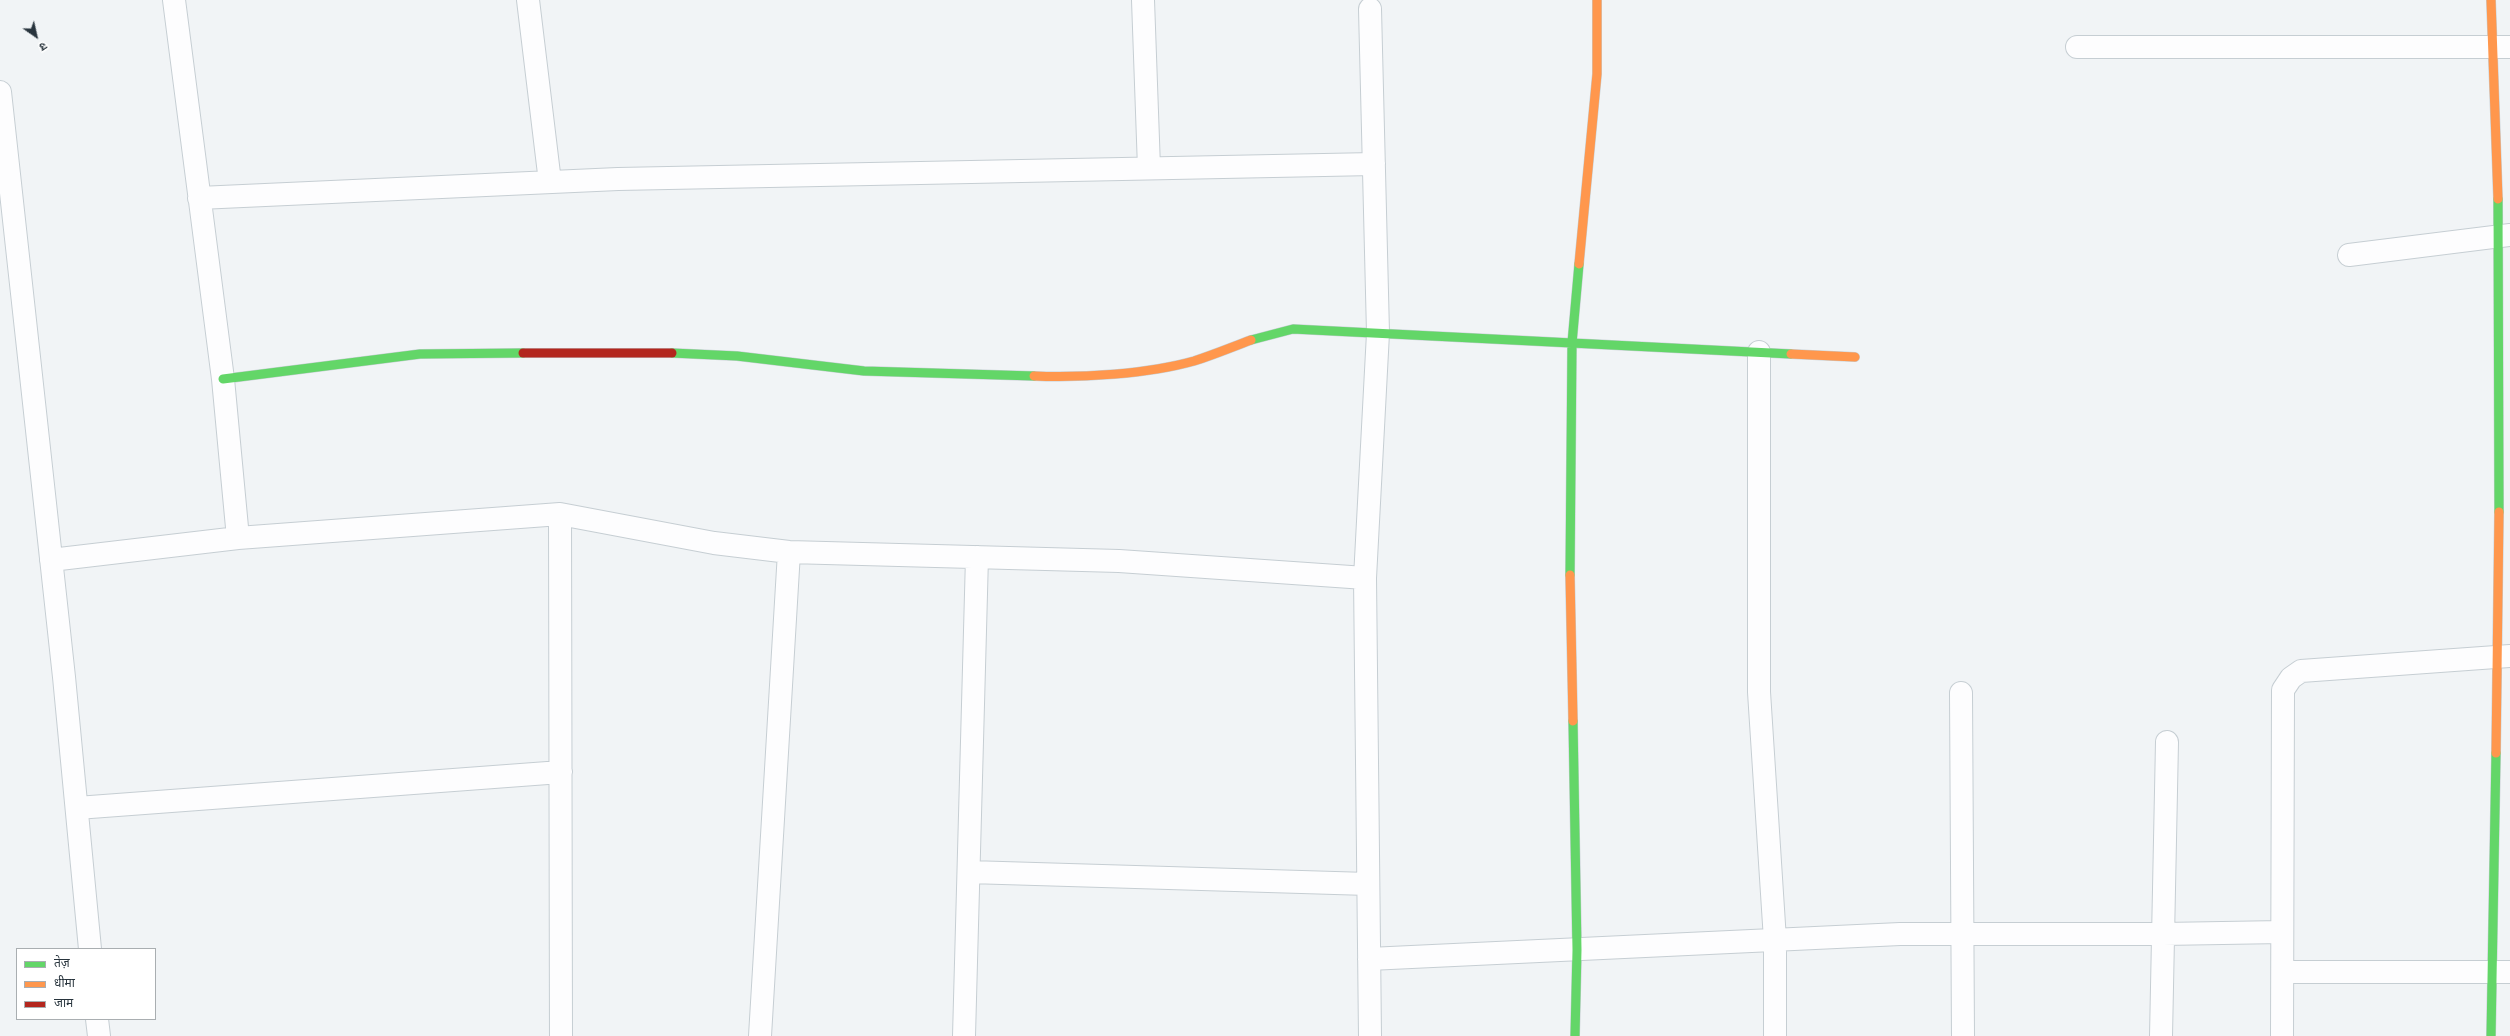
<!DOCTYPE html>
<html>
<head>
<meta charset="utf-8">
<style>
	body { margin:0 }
	#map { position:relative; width:2510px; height:1036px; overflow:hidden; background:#f1f4f6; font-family:"DejaVu Sans","Noto Sans Devanagari",sans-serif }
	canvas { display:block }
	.legend { position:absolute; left:16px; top:948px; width:140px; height:72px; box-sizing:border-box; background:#fff; border:1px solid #a9aeb1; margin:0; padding:5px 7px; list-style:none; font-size:12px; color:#28343d }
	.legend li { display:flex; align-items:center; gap:8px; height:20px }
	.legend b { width:20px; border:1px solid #a9aeb1 }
	.north { position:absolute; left:16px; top:16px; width:40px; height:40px; -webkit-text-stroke:3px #fff; paint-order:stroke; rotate:146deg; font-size:11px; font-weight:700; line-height:16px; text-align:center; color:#28343d }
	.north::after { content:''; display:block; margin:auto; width:14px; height:18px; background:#28343d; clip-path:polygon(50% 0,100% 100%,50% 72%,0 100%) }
</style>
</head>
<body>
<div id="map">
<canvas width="2510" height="1036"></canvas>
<ul class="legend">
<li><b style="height:5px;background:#63d668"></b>तेज़</li>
<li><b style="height:5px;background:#ff974d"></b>धीमा</li>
<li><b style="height:5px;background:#b3261e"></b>जाम</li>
</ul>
<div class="north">उ</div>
</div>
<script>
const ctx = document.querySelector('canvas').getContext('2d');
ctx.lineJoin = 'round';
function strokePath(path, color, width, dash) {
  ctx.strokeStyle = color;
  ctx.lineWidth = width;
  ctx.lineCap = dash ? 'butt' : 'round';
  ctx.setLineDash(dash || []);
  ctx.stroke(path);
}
const street = new Path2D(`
	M174,0L223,379L238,538
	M528,0L550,182
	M1143,0L1149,168
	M1370,9L1378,333L1365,578L1370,1036
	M2077,47H2510
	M0,92L64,677L90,949
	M199,198L618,179L1374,164
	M2349,255L2510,235
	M1759,352V692L1775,940V1036
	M560,514L561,1036
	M51,560L238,538L560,514L714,543L789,552L1119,561L1365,578
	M1961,693L1963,1036
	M77,808L561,772
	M969,872L1368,884
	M1369,959L1900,934H2163L2282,932
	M2283,972H2510
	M97,1019L99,1036
	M760,1036L789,552
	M964,1036L977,557
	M2161,1036L2167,742
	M2282,1036L2283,690L2291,678L2301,671L2510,656`);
const fast = new Path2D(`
	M2498,199L2499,512
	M1251,340L1293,329L1791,354
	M672,353L737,356L864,371L1034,376
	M223,379L420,354L523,353
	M1570,575L1572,343L1579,264
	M1573,721L1577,950L1575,1036
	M2491,1036L2496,753`);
const slow = new Path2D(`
	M2491,0L2498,199
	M1579,264L1597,74V0
	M1791,354L1855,357
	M1034,376C1082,378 1148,374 1194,361C1213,355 1232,347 1251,340
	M1570,575L1573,721
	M2496,753L2499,512`);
const jam = new Path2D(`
	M523,353H672`);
strokePath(street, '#c6ced3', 24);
strokePath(fast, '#c6ced3', 10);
strokePath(slow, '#c6ced3', 10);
strokePath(jam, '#c6ced3', 10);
strokePath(street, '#fdfdfe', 22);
strokePath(fast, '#63d668', 9);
strokePath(slow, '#ff974d', 9);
strokePath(jam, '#b3261e', 9);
</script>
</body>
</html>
